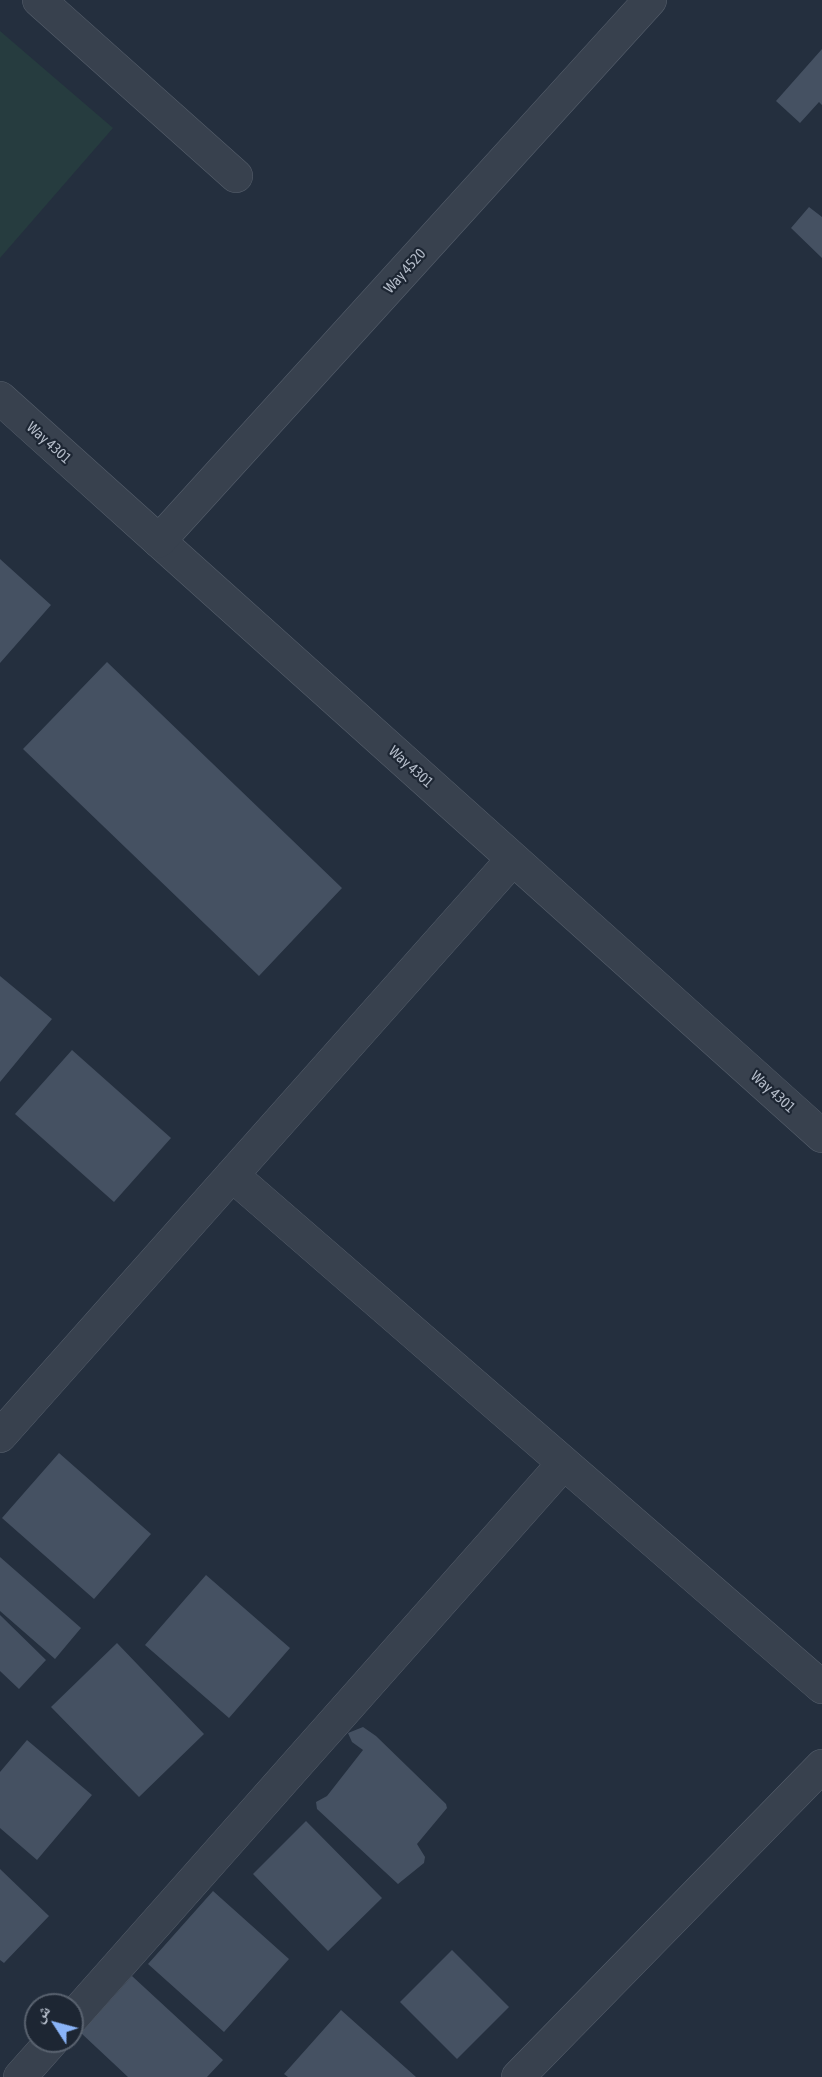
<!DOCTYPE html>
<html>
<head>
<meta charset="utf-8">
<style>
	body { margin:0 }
	#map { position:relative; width:822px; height:2077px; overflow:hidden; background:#242f3e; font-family:"Asap Condensed","Noto Naskh Arabic",sans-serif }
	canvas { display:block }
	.north { position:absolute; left:24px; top:1993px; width:60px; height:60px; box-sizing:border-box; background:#1d2633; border:2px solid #59626f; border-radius:50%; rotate:306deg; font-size:16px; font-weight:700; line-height:24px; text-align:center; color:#b4bcc9 }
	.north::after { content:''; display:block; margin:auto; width:21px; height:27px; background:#8ab4f8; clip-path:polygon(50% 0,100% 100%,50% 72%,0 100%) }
</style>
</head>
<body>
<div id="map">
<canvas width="822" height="2077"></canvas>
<div class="north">ش</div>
</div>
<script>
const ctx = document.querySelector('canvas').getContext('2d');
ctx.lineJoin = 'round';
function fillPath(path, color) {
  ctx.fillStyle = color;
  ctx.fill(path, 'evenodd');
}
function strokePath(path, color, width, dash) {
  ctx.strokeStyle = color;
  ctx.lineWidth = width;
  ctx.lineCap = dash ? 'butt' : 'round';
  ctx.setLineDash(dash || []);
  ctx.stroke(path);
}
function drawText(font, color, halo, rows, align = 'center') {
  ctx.font = font + ' "Asap Condensed",sans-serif';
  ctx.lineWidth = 4.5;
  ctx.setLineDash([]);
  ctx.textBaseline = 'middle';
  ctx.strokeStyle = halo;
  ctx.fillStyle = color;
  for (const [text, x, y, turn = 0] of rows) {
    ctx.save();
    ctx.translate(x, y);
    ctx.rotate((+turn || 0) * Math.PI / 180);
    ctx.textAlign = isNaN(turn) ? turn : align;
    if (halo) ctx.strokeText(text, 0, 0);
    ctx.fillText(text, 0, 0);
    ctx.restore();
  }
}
fillPath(new Path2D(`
	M0,31L113,128L0,258Z`), '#263c3f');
fillPath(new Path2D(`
	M822,49V105L819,102L800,123L776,101Z
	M809,207L822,217V258L791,228Z
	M0,559L51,605L0,663Z
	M107,662L342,888L259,976L23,749Z
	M0,976L52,1019L0,1082Z
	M72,1050L171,1138L114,1202L15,1114Z
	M59,1453L151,1534L94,1599L2,1518Z
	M0,1557L81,1628L55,1659L0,1611Z
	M206,1575L290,1648L229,1718L145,1645Z
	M0,1615L46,1660L19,1689L0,1671Z
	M117,1643L204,1734L139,1797L51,1707Z
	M363,1727L376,1736L446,1804L447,1808L417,1844L425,1857L424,1863L398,1884L317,1809L316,1802L327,1796L363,1750L352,1742L348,1733Z
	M27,1740L92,1795L37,1860L0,1828V1772Z
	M306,1821L382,1898L328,1951L253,1874Z
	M0,1869L49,1916L4,1963L0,1960Z
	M213,1891L289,1959L224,2032L148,1964Z
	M452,1950L509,2007L457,2059L400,2002Z
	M132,1976L223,2060L207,2077H128L81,2033Z
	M341,2010L416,2077H288L284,2074Z`), '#455162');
const minor = new Path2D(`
	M39,0L236,176
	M159,541L822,1136
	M232,1175L822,1687
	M0,1436L513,859
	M72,2018L563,1464
	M20,2077L52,2041
	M518,2077L822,1766`);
const tertiary = new Path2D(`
	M0,398L159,541L650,0`);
strokePath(minor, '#565f6c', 34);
strokePath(tertiary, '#565f6c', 34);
strokePath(minor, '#38414e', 33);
strokePath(tertiary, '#38414e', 33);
drawText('15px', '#b4bcc9', '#1d2633', [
	["Way 4520",405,271,-48],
	["Way 4301",49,443,42],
	["Way 4301",411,767,42],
	["Way 4301",773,1092,42]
]);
</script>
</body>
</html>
